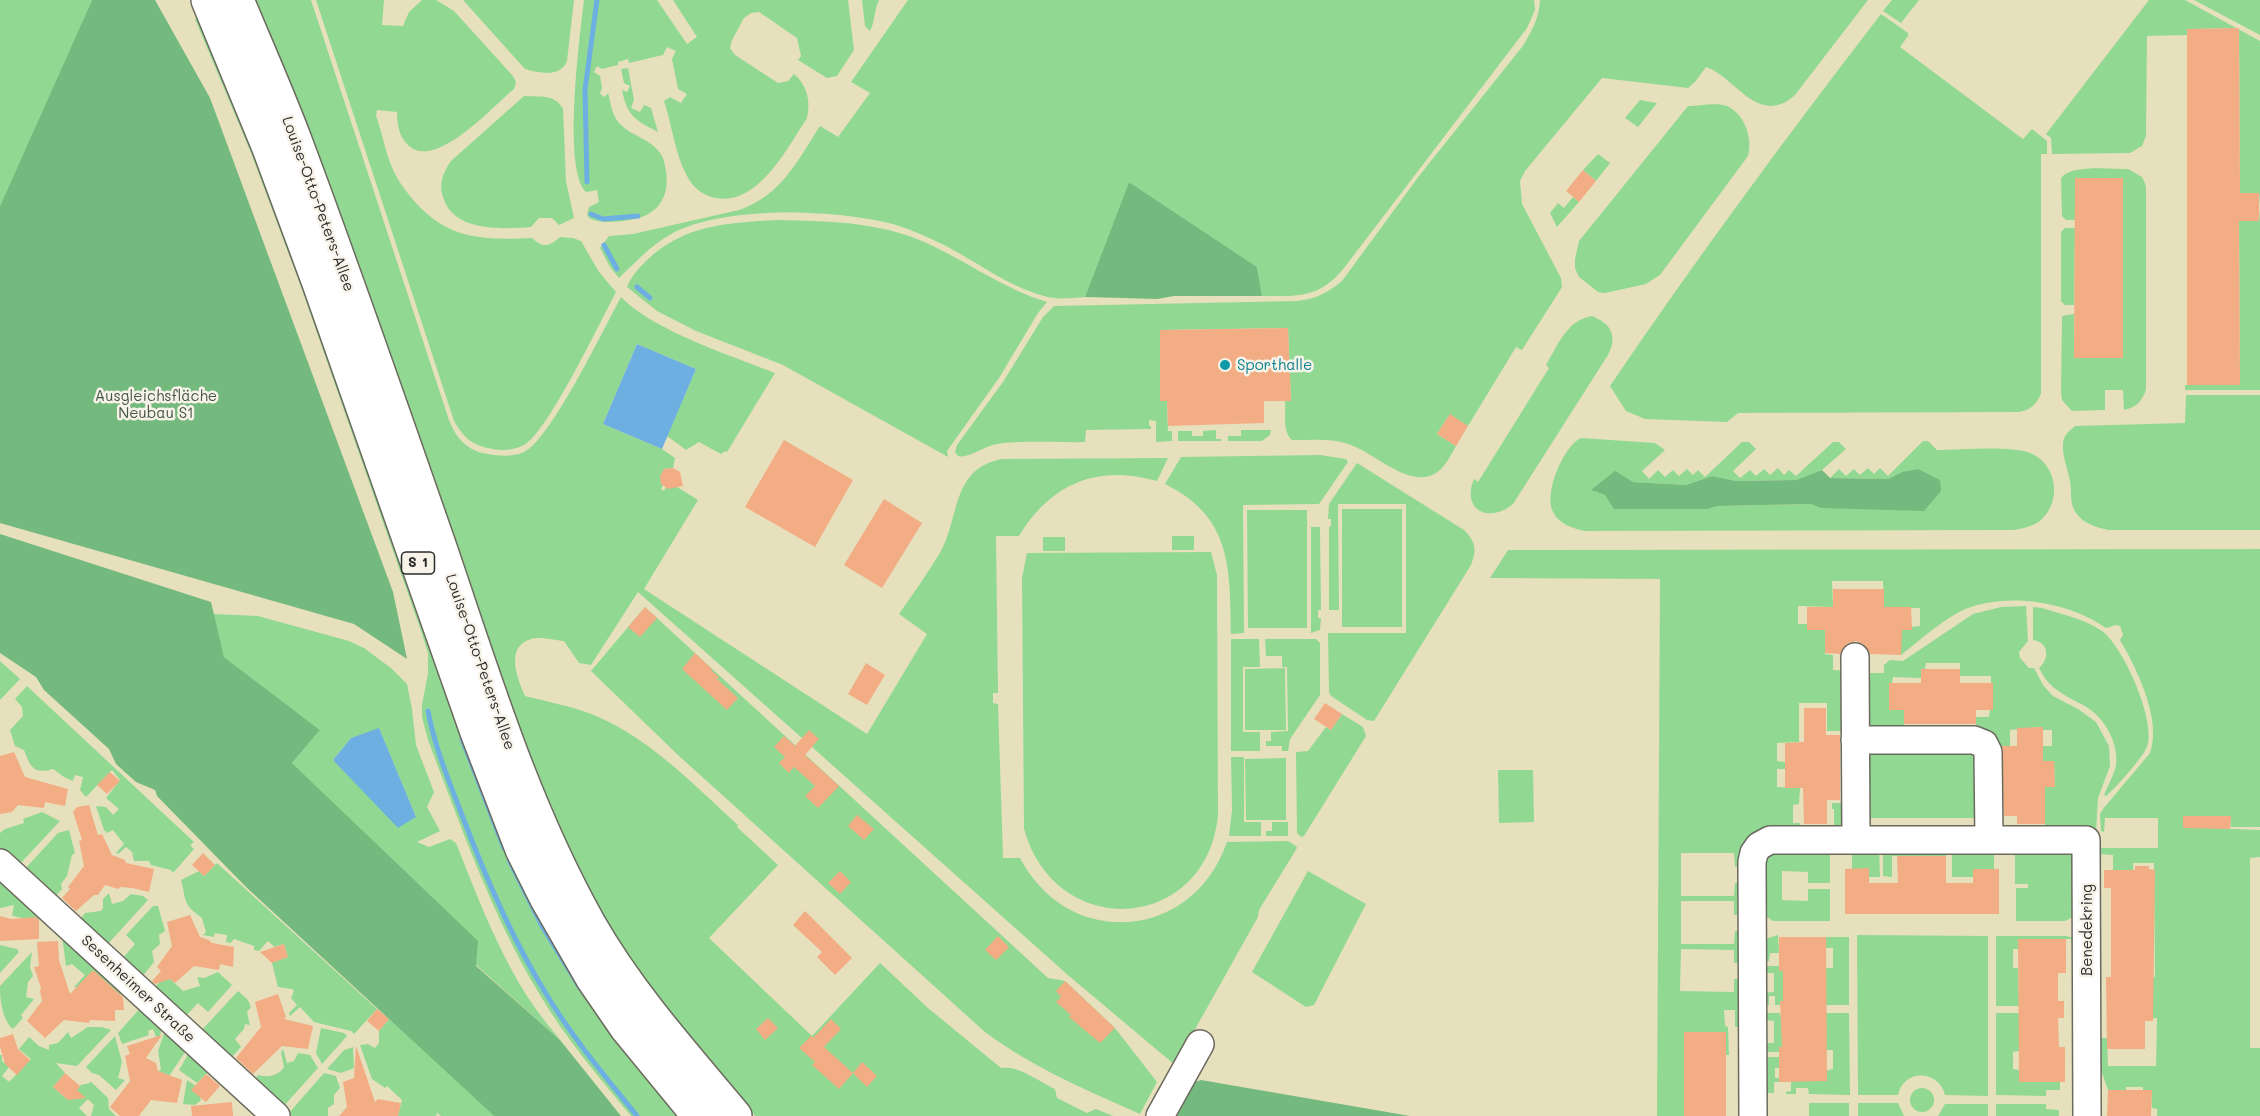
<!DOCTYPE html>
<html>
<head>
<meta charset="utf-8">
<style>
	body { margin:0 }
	canvas { display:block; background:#e6e0bd }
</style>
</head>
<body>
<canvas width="2260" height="1116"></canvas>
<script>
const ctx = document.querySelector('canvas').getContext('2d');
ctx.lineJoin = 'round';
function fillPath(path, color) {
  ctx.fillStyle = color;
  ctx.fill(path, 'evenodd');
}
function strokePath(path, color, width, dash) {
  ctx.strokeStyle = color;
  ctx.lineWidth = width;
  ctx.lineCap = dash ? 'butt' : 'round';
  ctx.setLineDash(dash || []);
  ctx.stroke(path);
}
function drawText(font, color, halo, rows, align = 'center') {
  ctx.font = font + ' Mali,sans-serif';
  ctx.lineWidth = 5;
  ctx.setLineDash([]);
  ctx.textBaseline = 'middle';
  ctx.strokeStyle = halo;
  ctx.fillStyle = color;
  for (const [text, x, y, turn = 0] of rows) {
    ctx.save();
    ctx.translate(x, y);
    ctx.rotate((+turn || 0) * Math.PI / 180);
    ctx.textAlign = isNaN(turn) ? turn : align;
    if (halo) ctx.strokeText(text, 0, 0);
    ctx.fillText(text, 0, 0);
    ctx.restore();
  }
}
fillPath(new Path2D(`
	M0,0H92L0,206Z
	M246,0H311L449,420C456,438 467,451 488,454C500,456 513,457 524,452C551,439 604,328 621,297C652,330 732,356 775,373L727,452L725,451L721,454L699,442L686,450L667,436L696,369L637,344L603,424L662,449L675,458L673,468L664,469L660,476L663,485L661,489L664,491L666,487H677L698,500L644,589L867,734L927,634L899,614C913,594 928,573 941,551C960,516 951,470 1001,459L1168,458L1157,481C1098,464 1051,483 1019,536H996L998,693H993V703L998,704L1003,858H1020C1069,951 1193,941 1227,842L1288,841L1296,846L1297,848L1259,910L1258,917L1175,1065L1069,976L638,592L591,665L579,663L564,641C554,640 539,636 531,639C504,647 518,680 525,696C544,701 565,705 583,711C643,731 693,784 738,825L737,827L778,865L709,938L812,1036L880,963L928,1008L1001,1068C1018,1065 1039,1081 1055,1089L1057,1098L1087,1113L1096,1109L1113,1116H755L702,1055L639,972L555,839Z
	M316,0H384L382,25L403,26L409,12L422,0H436L454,11L513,76L516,82L514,89C493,106 437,170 409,146C399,137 397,125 397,112L377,110L376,116C382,132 385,150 391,165C397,180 406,192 417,204C450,240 485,240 532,238C543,248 549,247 560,237L573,238L581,241L599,272L616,292C600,322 548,432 524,445C513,451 499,451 488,448C470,444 463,436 454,421Z
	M463,0H574L567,61C560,78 540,73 525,69Z
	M584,0H657L687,44L697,37L673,0H848L854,50L837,76L827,78L798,60L801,56L797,38L759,12L751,13L744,18L732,40L730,48L735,55L778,83L788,81L794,74C807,85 811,101 807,118C787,148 759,206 715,198C703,195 693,188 687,176C675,154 672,125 664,101L670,97L681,103L687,94L678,89L672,59L676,51L667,47L663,55L629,63L628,59L618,62V65L602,69L597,66L594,72L600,76L602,88L600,94L605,97L608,93C611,104 612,115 619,123C631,136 651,139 660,153C664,158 665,165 666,171C670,198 657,216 630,220C617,222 601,224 589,218L587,214L589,207L599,202L597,190L586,192C562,169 580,34 584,0Z
	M862,0H879C874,10 875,22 870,31L865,26Z
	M908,0H1534L1535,10L1527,28L1344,268C1319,299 1298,296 1262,296L1257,267L1129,182L1085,297C1071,298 1057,300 1044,296C1007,286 976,261 942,244C927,237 912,230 896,225C838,209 724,205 671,234C651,245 635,263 619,278L610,267L600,248L609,236L633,234L739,210C782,195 797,161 820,126L838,137L870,93L851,82Z
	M1540,0H1868L1795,95C1758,128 1736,77 1706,67L1695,82L1688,88L1602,78L1525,171L1520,181L1522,204L1561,278L1562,287L1522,350L1516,347L1468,426L1449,415L1437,434L1456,446C1452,453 1447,463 1441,469C1414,495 1375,452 1348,444C1331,438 1311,440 1292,440C1282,431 1286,413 1285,401L1291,400L1288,328L1160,330L1167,401L1168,431H1172V441L1156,442V421L1149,420V426H1151V429L1086,430L1085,442C1057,443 1024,440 997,444C984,446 968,459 958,456L955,452L957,445L1003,382L1043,317L1054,306L1297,301C1316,299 1327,293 1342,281L1419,176L1522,47C1532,31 1539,19 1540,0Z
	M1892,0H1919L1901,23L1883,11Z
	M2149,0H2185L2260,41V205L2259,193H2240L2239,28L2187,29V35L2147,36L2146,136L2142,146L2130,153L2052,154L2051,138L2046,134Z
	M2194,0H2260V35Z
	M1881,14L1908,33V36L1900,47L2023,139L2032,129L2047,141V154H2041V393C2037,404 2031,410 2019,412L1738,413L1727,422L1645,419L1626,411L1610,386C1696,259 1787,136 1881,14Z
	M199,16L311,285L687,1116H631C599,1077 566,1039 540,995C492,916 461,826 428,740L422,717V705L428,673V653L421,631L301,287L251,153L195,19Z
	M628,68L634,100L631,108L640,112L644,105L651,108L658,132C635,120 627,116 622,90L627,92L630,86L624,83L621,69Z
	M524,96C539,97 556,94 563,109L566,181L574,218L559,225L552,218H539L531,227C503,229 456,232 444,200C438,186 442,174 451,161Z
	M1640,100L1657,103L1638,127L1625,118Z
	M1688,106C1699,106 1717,102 1727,106C1745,114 1753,139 1748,156L1660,275L1646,284L1605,293L1598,292L1579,277L1575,268V259L1579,241Z
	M1598,154L1610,163L1596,181L1583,170Z
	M2128,169L2142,177L2146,186V390C2141,402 2137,407 2124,410L2123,390H2105V410L2072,411L2062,400L2061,392L2062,316L2074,314V358H2123V178H2075V220H2066L2062,216L2061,178C2071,164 2111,169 2128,169Z
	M1573,197L1579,202L1557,227L1550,213L1558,203L1564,208Z
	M2260,210V390H2185V385H2240L2239,221H2259Z
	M777,220C832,221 886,222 935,247C972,265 1007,290 1047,302L1038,313L999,378L947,451L948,457L783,365L696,331L657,311L627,287C632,276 637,270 646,261C684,224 728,223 777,220Z
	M2065,228H2075L2074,305H2065L2061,301V232Z
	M1592,316C1611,324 1618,335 1608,355L1513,504C1489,524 1461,510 1474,479L1478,482L1549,368L1546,365C1558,345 1567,320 1592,316Z
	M2186,395H2260V530H2108C2096,527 2084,524 2076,513C2069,503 2072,492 2070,481C2068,469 2062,457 2063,444C2063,436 2069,431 2075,426L2185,423Z
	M1216,430V439H1221V441H1178V431H1192V436H1203V431Z
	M1241,430H1271L1270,435L1262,441H1228V436H1241Z
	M1581,438L1655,443L1665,450L1642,471L1649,479L1658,470L1665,477L1673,470L1679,476L1687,469L1693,475L1698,470L1705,477L1742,442H1749L1756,449L1733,471L1740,478L1750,470L1756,476L1764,469L1770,475L1778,468L1784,475L1789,470L1796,476L1833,442H1839L1846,449L1822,470L1796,480L1736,481L1712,476L1686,485L1633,482L1591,490L1605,495L1708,509L1718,506L1811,504L1820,508L1940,480L1928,474L1902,472L1888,479L1830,478L1839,469L1846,476L1854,469L1860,475L1868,468L1874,474L1880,468L1888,476L1923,441H1928L1937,450C1960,450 2010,445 2030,453C2056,463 2062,499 2043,518C2036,526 2024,528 2014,530L1584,531C1572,528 1559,524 1553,512C1543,495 1563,446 1581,438Z
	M1320,455L1346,459L1348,462L1319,504L1243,505L1244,633L1231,634C1230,568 1232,517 1165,484L1181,457Z
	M1357,463L1464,530C1476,542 1477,550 1471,565L1374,721L1367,720L1331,696L1329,692L1328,633H1406V504H1338L1339,610H1329V527L1331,526V519H1328L1329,504Z
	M1342,509H1402V627H1342Z
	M1247,510H1307V628H1248Z
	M1311,527H1320L1321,610H1318V618H1321L1320,630L1311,633Z
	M1172,536H1194V550H1172Z
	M1043,537H1065V551H1043Z
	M2260,549V827H2231L2230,816H2210V828L2260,830V857L2250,858V1048H2260V1116H2157V1109L2152,1108L2151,1091H2143V1087H2126V1091L2108,1090L2100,1067V1038H2107L2108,1066H2156L2157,1018H2153V977H2155L2154,863H2133V870H2113V855L2099,854V848H2158V818H2105L2104,832L2101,831L2100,814L2103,809L2150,753C2162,720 2137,669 2120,640L2123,635L2120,626L2116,625L2106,628C2068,601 2004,591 1961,611C1941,621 1919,641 1901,655V640L1883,630L1920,626V608L1884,607L1883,581H1832L1833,607L1798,606V624H1807V630H1835L1825,639V654L1833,655V670L1851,671L1850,731H1827V703H1799V742L1777,743V761L1785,762V769H1777V787L1800,788L1799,804L1793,805V823H1800V829H1826L1828,826H1834V809H1832V803H1848L1843,829L1771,831L1742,866L1735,867L1734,853H1681V896H1734L1735,883H1743V915H1734V901H1681V944H1734L1735,931H1743V963H1734V950L1681,949L1680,991L1734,992V979H1743L1746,1027H1735V1010H1724L1725,1026L1728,1027L1729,1055H1726V1032H1684V1116H1657L1660,579L1490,578L1508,550Z
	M1211,552L1217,575L1218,815C1207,932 1056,943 1024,829L1022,578L1027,553Z
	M2026,606L2028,641L2019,652L2020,658L2029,668H2034L2043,685L2053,696L2078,709L2096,722L2109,746L2110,766L2098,798L2096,832L2045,831V787L2055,786L2054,762L2043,761V746H2052V730H2043L2042,727L2010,730V746H1995V735H1976V717H1989L1990,710H1993V684L1991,683V676H1960V663H1926L1925,669H1921V678L1893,677L1892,683H1889L1921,710L1904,719V734L1871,729L1869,725L1870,673H1884V665L1890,660L1903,661L1973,614L2001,607Z
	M645,607L1048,978L1065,981L1115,1028L1157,1082L1140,1114C1086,1090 1032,1067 985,1032L679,756L591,671Z
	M2033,607L2042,608C2061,614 2085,619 2102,631C2123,646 2157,722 2147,747C2143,757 2115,789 2106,796L2104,795C2108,785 2114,775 2116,765C2119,744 2105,719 2088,708C2075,700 2060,695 2049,683C2045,679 2042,673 2039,668C2050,659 2049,642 2033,640Z
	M213,614L258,616L349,641L364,648L391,668L407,684L412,709L416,745L434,792L427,807L440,831L417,842L429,847L450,839L456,843C477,896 498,951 529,999C538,1013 550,1027 560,1040L476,965L477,941L292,763L320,730L224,657ZM379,729L416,817H415L333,760L351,738Z
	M1231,639H1259L1260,667H1243V732H1260V751H1231Z
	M1265,639H1316L1320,643V695L1290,739L1288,751H1282V746H1266V741H1271V732L1288,731L1287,667H1282V656H1266Z
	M0,661L20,679L0,700Z
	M1285,668L1286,730H1245V669Z
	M27,686L194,842L190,845L194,849L173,873L171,870L151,865L149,861H134L132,852L126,847L118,854L116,853L124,844L113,830L107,833L104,830L96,806L106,807L113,815L119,809L106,798L120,780L112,770L86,797L80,790L83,777L75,775L73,781L64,777L53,769C33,775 30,766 24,750L15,746L10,730L23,716L22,707L15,699Z
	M1342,714L1363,727L1366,736L1304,836L1301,837L1297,833L1296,752L1308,751L1326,727L1331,730Z
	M1868,750H1976L1979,818H1868Z
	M1231,757H1244V822H1261V836H1229L1232,810Z
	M1286,758V820H1246L1245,759Z
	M1498,770H1533L1534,822L1499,823Z
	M42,812L60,821L18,866L0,849V833L5,829L24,823L23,819Z
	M1272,822H1288V836H1266V831H1272Z
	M69,830L75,853L72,855L67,876L61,884L62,889L55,897L23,871L58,833Z
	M1830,847V883H1808V872L1782,871V900L1808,901V889H1830V921H1773L1761,913V865L1768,851Z
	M1852,847H1879L1880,877H1869V869H1852Z
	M1883,847H1946V856H1892V877L1883,876Z
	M1952,847H1994V869H1974L1973,877H1952Z
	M2015,847H2064L2075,854L2079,914L2065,921H2016V888H2028V884H2015Z
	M217,863L377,1009L354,1034L351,1031L314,1022L300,1007L290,1016L289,1013L297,1005L291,998L294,991L292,989L278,987L271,959L288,957L284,944L276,946L277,949L268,941L259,951L254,950V946L234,939L231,943L226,942L227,935L215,933L214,937L203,935L206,932L202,918C182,903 187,903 181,880L199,871L204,876Z
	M1308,871L1366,904L1314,1005L1306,1007L1252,972Z
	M0,873L48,919C40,919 17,919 12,915L14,905L0,908Z
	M109,893L112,904L123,901L131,894L143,896L148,900L107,945L79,921L85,913L101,911L103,908V899Z
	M153,906H158L165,931L159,935L160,944L152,951L154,962L141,978L121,960L135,944L126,935Z
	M1778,935L1779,953H1770L1769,961H1761V943L1768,938Z
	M1857,935L1988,936V1096L1945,1095C1939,1070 1904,1068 1898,1095H1858Z
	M62,936L128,989L119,995L74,987L85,975L72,964L66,966Z
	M1996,936H2066L2074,938L2076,952L2072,951L2071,939H2019L2018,949H2013V968H2018L2019,1006H1996Z
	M1826,937H1849V1005H1826V968H1833V948H1826Z
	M0,945L17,949L19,952L0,973Z
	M32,952L30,967L33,976L28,982L26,997L34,999L21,1015L23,1018L13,1029C2,1020 0,999 0,986Z
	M1761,966H1779V971H1783V1001H1780V1005H1775V996H1769V1005H1761V993L1774,992V973H1761Z
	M218,972L232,985L208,1012L198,1003L185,1017L153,989L166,975L183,991L200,986L197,977L204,978Z
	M238,991L248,1000L251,1007L247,1012L250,1025L245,1024L244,1029L235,1039L241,1047L230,1059L200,1032Z
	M144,1004L164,1022L158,1042L153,1029L148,1031L149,1035L122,1044L118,1033Z
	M1761,1013H1780V1016H1782V1047H1779V1052H1761V1043H1774V1021L1761,1020Z
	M1826,1013H1849L1850,1095L1809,1094L1808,1088H1796V1094H1786V1092L1791,1091V1081L1833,1069V1050H1826Z
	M1996,1013H2019V1051L2013,1052V1069L2019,1070V1081L2060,1082V1090H2046V1096L1996,1095Z
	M389,1019L494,1116H441L437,1113L436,1116H398L402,1100L387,1086L385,1088L372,1079L360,1045L368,1044L375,1048L379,1043V1031Z
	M167,1025L187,1049L169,1076L165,1073L162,1075L157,1073L161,1069L158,1051Z
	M88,1027H102L111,1030L77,1066L56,1063L65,1073L53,1087L68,1100L81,1085L90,1083V1081L108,1098L109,1109L116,1116H91L94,1105L88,1099L79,1108L87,1116H0V1055H2V1061L9,1067L2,1076L9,1082L31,1059L19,1049L29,1037L39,1046L49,1050V1045L58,1043L68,1032L71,1038Z
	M321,1028L344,1033L347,1036L322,1064L316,1053Z
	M115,1036L122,1062L118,1078L125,1080L116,1090L99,1075L92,1073L86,1067Z
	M353,1047L354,1068L341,1073L327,1069L344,1050Z
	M283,1049L287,1063L294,1061L298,1053L310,1055L318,1068L282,1108L254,1081L258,1075C268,1078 278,1076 284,1067L281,1053Z
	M190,1051L209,1071L197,1083L179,1070Z
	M1761,1057H1779V1068H1775V1078H1779V1082H1774V1093H1761Z
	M324,1073L336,1076L340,1088L334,1095V1104L328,1108V1116H292L289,1113Z
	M187,1080L196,1086L201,1100L195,1105L183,1104Z
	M1910 1100a12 12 0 1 1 24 0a12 12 0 1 1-24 0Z
	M1809,1103H1849V1116H1809Z
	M1858,1103H1898L1904,1116H1858Z
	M1945,1104H1988V1116H1938Z
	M1996,1104H2046V1109L2059,1110V1116H1996Z`), '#91d993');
fillPath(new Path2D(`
	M92,0H155L210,98L393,592L407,659L354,624L0,523V206Z
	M1129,182L1257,267L1262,296H1174L1157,299L1085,297Z
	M1918,469L1940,480L1941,491L1924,511L1820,508L1811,504L1718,506L1708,509H1614L1605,495L1591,490L1615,471L1633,482L1686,485L1712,476L1736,481L1796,480L1822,470L1830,478L1888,479L1902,472Z
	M0,534L211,602L224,657L320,730L292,763L478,941L476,966L560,1040L621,1116H494L246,887L157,796L155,790L136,782L116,764L109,749L44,690L36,677L0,653Z
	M1201,1080L1410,1116H1177L1195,1082Z`), '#74b97d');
fillPath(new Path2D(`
	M637,344L696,369L662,449L603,424Z
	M379,728L416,817L398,828L333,760L351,738Z`), '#6eafe2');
strokePath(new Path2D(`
	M587,182L585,90L597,0
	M591,214L603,219L638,216
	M604,245L617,269
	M637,287L650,298
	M428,711C435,748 449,781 462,815C485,876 511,937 545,992C571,1036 605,1076 637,1116
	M462,739L504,848
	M509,860L542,926L580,988`), '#6eafe2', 5);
fillPath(new Path2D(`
	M2239,28L2240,193H2259V221H2239L2240,385H2187V29Z
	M1583,170L1596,181L1579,202L1566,191Z
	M2075,178H2123V358H2074Z
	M1288,328L1291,401H1264V423L1168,426L1167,401H1160V330Z
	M1450,414L1468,426L1456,446L1437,434Z
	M784,440L853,480L815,547L745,507Z
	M673,468L680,472L683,486L668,489L661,484L660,476L664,469Z
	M884,499L922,523L882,588L844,565Z
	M1833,589H1884V607H1911L1912,630H1902L1901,655L1870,654L1863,644L1856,641L1847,644L1840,654L1825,653V630H1807V607H1833Z
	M645,607L657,618L640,637L628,627Z
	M695,653L712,669L711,670L719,677L717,679L738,698L727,710L682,669Z
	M866,663L885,675L867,705L848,694Z
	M1921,669H1960V683H1993V710H1976V724H1904V710H1889V683H1921Z
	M1325,703L1342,714L1331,730L1314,719Z
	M1804,708H1826V735H1840V800H1827V824H1804L1803,788H1785V743L1804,742Z
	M2043,727V761H2054L2055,787H2045V824H2017V816H2004L2002,746H2017V728Z
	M809,730L819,739L805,755L839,786L818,808L805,796L815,786L794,767L789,773L779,763L785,757L774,747L784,736L795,746Z
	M14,752L25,777L68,789L65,806L45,802L44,808L18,805L12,812L0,814V756Z
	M110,772L120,781L107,794L97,785Z
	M89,805L98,835L102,834L112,855L125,860L126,863L154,869L149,892L132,888L121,887L118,889L105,885L98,895H94L76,911L62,898L70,889L68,887L84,866L79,841L82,840L73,812L77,807Z
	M857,815L874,829L864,840L848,826Z
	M2183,816H2231L2230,829L2183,828Z
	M203,853L215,865L204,876L192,865Z
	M1897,856H1946V883H1973V869H1999V914H1845V869L1869,868V883H1898Z
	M2135,866H2149V869L2155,870L2153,1021H2145V1049H2107L2106,977H2111V888H2104V870H2135Z
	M840,871L851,882L840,894L828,883Z
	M805,911L852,958L835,975L817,957L822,952L793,925Z
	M190,915L200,937L209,940L212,943L234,947L233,967L220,964L219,970L194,966L175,983L170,979L155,984L152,981L161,971L157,967L172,946L167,922Z
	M0,916L11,919L36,917L39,920V939L0,941Z
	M998,936L1009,947L996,960L985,950Z
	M1779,937H1826L1827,1081L1779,1082V1047H1782L1780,1001H1783V971H1779Z
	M2018,939H2066V973H2058V1001H2064V1018H2058L2059,1047H2065V1082H2019Z
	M58,941L59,960L70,994L93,970L123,997L124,1010H115V1021L90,1020L89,1023L64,1020L45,1038L27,1021L42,1001L40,991L41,988L34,967L39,966L37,942Z
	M284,944L288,957L272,963L260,952Z
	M1065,981L1115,1028L1100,1043L1069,1017L1071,1015L1056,1002L1061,997L1056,991Z
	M278,994L286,1017L284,1019L313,1026L308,1049L282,1046L253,1074L236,1058L261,1027L255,1002Z
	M377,1009L389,1019L379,1031L367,1021Z
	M768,1018L778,1028L765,1040L756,1029Z
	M831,1019L841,1029L824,1047L853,1073L862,1062L877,1076L867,1087L853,1073L839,1089L812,1065L815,1062L799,1048L811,1036L813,1038Z
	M1684,1032H1726V1116H1684Z
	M13,1034L18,1049L30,1060L17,1075L5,1064L0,1047V1038Z
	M162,1035L146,1058L156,1063L158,1071L182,1080L177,1103L151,1100L139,1116H120L110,1107L130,1081L125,1056L130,1054L127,1046Z
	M356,1046L375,1102L378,1099L401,1103L398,1116H339L347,1107L343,1082L354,1078Z
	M65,1073L80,1086L77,1090L86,1098L68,1100L53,1087Z
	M206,1074L220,1086L206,1102L191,1090Z
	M2108,1090H2152L2151,1116H2107Z
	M232,1102L233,1116H192L191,1106Z`), '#f2ad84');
const minor = new Path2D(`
	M1855,657L1856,839
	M1855,740H1974L1984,744L1988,752L1989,840
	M0,863L276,1116
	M1160,1116L1200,1044
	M1753,1116L1752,862L1754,853L1759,846L1770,840H2086L2087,1116`);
const major = new Path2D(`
	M208,0L269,148L319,283L477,732L522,849L547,899L593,979L626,1027L699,1116
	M237,0C257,48 278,95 296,143C345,274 391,407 437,539C482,670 521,803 589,924C629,994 683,1054 735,1116`);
strokePath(minor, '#6c6a5e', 30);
strokePath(major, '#6c6a5e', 36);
strokePath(minor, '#fff', 27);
strokePath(major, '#fff', 33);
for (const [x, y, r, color] of [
	[1225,365,6,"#0f9aa8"]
]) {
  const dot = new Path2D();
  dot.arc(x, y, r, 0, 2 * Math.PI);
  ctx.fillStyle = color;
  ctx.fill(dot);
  strokePath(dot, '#f7f3e8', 2);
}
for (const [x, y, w] of [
	[418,563,33]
]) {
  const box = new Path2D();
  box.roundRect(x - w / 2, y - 11, w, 22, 4.5);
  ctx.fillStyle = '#f7f3e8';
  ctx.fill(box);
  strokePath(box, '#2b2b2b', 1.5);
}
drawText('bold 14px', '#2b2b2b', null, [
	["S 1",418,563]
]);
drawText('15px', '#2b2b2b', '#f7f3e8', [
	["Louise-Otto-Peters-Allee",318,204,70],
	["Louise-Otto-Peters-Allee",480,662,71],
	["Benedekring",2087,930,-90],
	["Sesenheimer Straße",138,989,43]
]);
drawText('15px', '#0d838f', '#f7f3e8', [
	["Sporthalle",1237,365]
], 'left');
drawText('15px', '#445645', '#f7f3e8', [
	["Ausgleichsfläche",156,396],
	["Neubau S1",156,413]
]);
</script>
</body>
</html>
